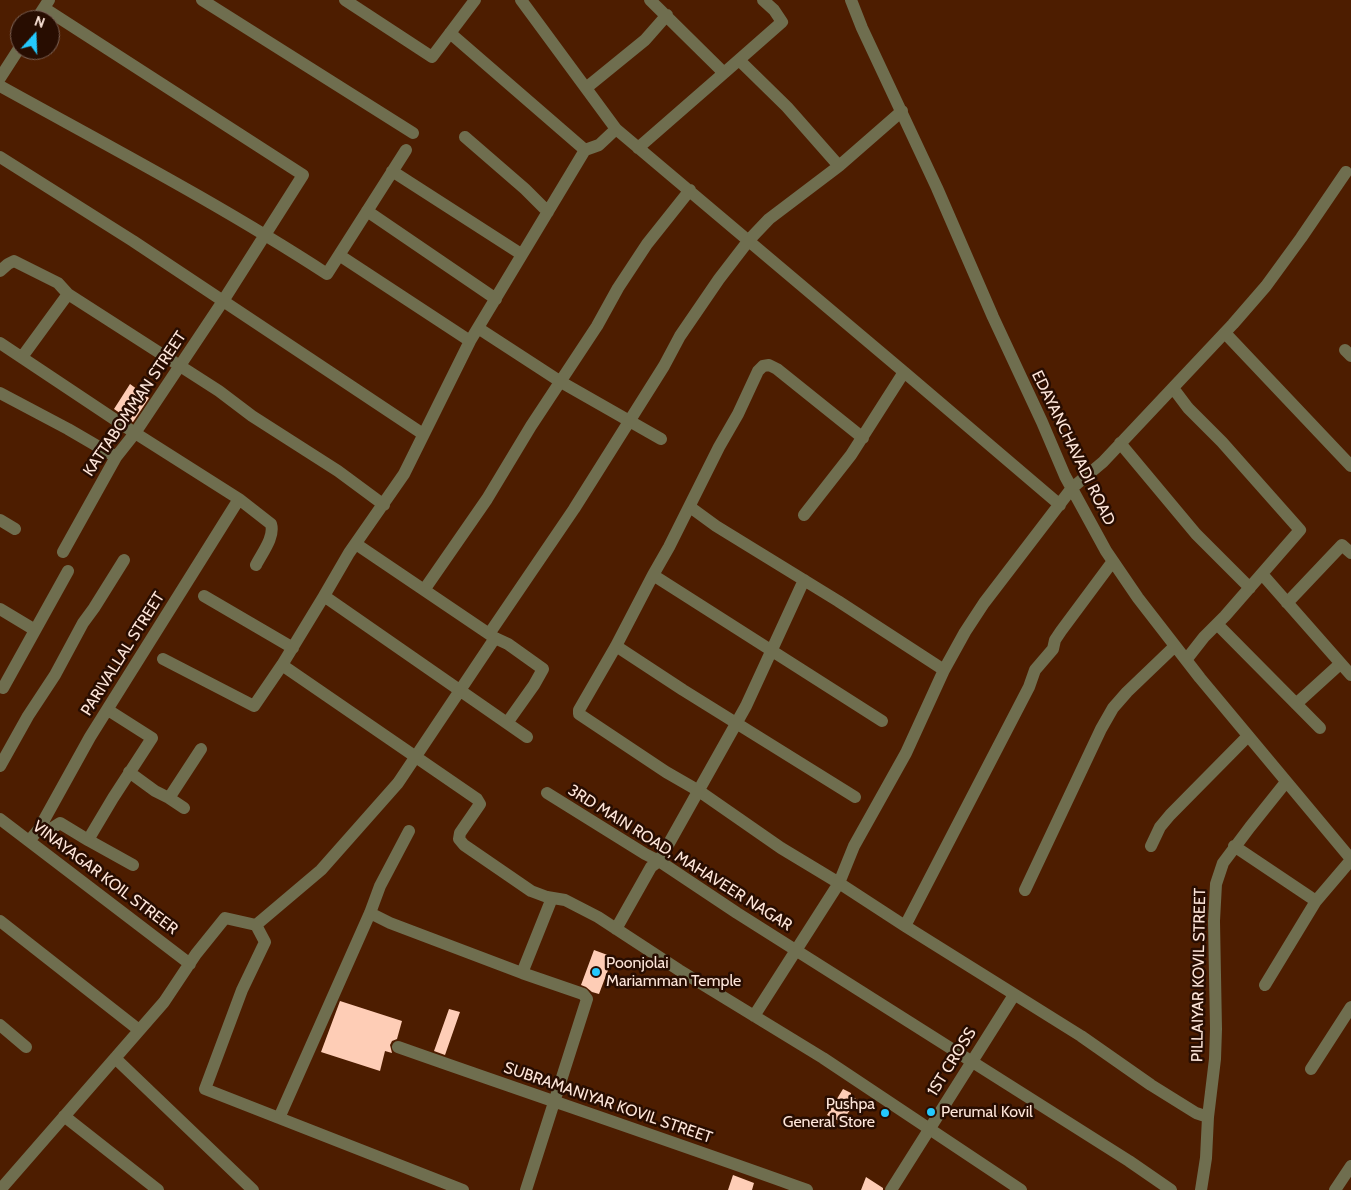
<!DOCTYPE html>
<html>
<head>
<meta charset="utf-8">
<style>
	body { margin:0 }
	#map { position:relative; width:1351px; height:1190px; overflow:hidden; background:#4d1d00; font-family:Cabin,sans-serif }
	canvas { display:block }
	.north { position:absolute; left:10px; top:10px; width:50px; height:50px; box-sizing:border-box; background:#280d01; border:1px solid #7d6357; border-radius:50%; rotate:20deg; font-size:14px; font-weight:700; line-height:20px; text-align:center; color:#fde5d9 }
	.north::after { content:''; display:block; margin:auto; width:18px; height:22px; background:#24c9fe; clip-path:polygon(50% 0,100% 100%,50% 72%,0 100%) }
</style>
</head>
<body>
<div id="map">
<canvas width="1351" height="1190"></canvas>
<div class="north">N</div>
</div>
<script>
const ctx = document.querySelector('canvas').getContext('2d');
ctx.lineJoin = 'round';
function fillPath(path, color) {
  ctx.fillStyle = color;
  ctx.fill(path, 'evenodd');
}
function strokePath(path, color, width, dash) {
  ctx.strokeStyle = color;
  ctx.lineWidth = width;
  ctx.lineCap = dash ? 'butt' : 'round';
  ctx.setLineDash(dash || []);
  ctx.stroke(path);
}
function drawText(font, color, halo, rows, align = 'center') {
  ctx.font = font + ' Cabin,sans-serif';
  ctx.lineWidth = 5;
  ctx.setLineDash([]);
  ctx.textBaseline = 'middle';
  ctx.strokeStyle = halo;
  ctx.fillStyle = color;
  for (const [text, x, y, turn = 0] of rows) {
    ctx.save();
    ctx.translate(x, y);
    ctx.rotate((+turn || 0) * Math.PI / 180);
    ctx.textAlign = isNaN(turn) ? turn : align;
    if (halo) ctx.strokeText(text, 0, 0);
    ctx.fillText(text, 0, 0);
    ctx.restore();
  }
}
fillPath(new Path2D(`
	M130,384L149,398L133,422L114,409Z
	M594,950L613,957L599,994L592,992L586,987L581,985Z
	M340,1001L402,1021L397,1039L392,1041L390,1045L392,1053L385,1051L380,1071L321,1052Z
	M449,1009L460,1012L445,1055L434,1051Z
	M843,1089L851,1093V1096L858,1100L841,1122L827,1115Z
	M733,1175L754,1183L752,1190H728Z
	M866,1177L883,1188V1190H861Z`), '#fecdb6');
strokePath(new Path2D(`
	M202,0L413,133
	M345,0L432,57L475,0
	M521,0L616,129L904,372L851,455L804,515
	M851,0L862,28L937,188L993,317L1042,422L1065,476L1106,551L1138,598L1200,678L1351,859
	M44,8L303,175L223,301L135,433L116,457L63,552
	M36,20L49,0
	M450,33L585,150L470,341L404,474L349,553L324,596L527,737
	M739,60L787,107L839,166
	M724,73L782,22L774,10L763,0
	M0,78L20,47
	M0,86C110,147 221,205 327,274L406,150
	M586,88L645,40L667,15
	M465,137L525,189L548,212
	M638,148L724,73L650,0
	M585,150L599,145L616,129
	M0,157L133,241L423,434
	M392,171L521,254
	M367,211L496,299
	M339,255L470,341
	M0,271L8,264L14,261L58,283L68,294L219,391L252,416L338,471L384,505
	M478,328L561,382L661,439
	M1225,333L1351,466
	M0,343L135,433L239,499L271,524C275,537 262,553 256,565
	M1345,350L1351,356
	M22,357L68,294
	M904,372L1060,505
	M1173,388L1188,408L1222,442L1300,530L1225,616L1204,637L1186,660
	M0,393L68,429L116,457
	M863,438L777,369L769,365L763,366L758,371L738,414L719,447L669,547L653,575L616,646L579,710V714L666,772L699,791L781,848L839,883L854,846L906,753L944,670L965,632L984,603L1072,488L1103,462L1233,324L1266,286L1301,238L1346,172
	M1120,443L1196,534L1250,588
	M690,507L716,526L838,601L944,670
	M0,520L15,529
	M356,544L495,638L508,644L543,669L534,685L507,723
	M1262,574L1351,675
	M653,575L882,721
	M424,590L487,499L531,426L597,326L618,288L647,244L690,190
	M204,596L293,648
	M1287,603L1342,545L1351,553
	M0,609L35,630
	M1217,624L1320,728
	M489,634L574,509L664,366L680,336L719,279L749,240L769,219L839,166L902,111
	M616,646L683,690L855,797
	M163,659L254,706L282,665L324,596
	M282,665L477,799L480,804L460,833L459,839L464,845L531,891L547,897L565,900L598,917L679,970L823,1058L1021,1190
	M3,688L68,571
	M1296,704L1340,664
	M0,766L28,716L55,675L83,623L94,608L124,560
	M129,772L155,791L169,798L184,808
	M547,793L645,854L659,861L737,913L1129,1161L1171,1190
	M169,798L201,749
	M0,819L190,964
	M39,829L90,737L239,499
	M409,831L380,886L370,913L279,1118L463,1190
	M88,840L133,865
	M29,841L39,829L49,830L60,823L88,840L113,798L152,738L108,710
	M1151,846L1160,827L1170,815L1248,736
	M1234,846L1316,901
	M1025,890L1101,729L1113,708L1127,692L1175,646
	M370,913L390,923L522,973L583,994L587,999L526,1190
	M0,921L139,1030
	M905,926L1029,687L1035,670L1053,649L1055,640L1061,631L1113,561
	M616,929L651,867L659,861L746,706L804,580
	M522,973L552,898
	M1265,985L1316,901L1351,860
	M754,1016L839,883L905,926L1081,1036L1151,1085L1196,1113L1208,1117
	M0,1025L26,1047
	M398,1047C534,1095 671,1141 807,1190
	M115,1058L253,1190
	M1311,1069L1351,1007
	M64,1116L158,1190
	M279,1118L205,1089L242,990L265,942L256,925L321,870L398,783L495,638
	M0,1190L164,1002L196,954L225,918L256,925
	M891,1190L1014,995
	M1201,1190L1206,1158L1208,1117L1215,1059L1216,1029L1214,921L1216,884L1223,863L1250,827L1286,782
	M1335,1190L1351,1166`), '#6f6e4f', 12);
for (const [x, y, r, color] of [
	[596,972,5,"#24c9fe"],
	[931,1112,5,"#24c9fe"],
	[885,1113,5,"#24c9fe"]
]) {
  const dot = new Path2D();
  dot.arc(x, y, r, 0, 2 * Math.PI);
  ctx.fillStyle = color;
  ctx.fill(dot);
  strokePath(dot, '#280d01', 2);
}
drawText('16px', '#fde5d9', '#280d01', [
	["KATTABOMMAN STREET",135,404,-56],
	["EDAYANCHAVADI ROAD",1073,448,64],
	["PARIVALLAL STREET",123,654,-58],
	["3RD MAIN ROAD, MAHAVEER NAGAR",680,858,32],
	["VINAYAGAR KOIL STREER",105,878,37],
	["PILLAIYAR KOVIL STREET",1199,975,-89],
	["1ST CROSS",952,1062,-58],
	["SUBRAMANIYAR KOVIL STREET",608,1103,19]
]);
drawText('16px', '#fde5d9', '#280d01', [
	["Poonjolai",606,963],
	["Mariamman Temple",606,981],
	["Pushpa",875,1104,"right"],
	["General Store",875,1122,"right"],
	["Perumal Kovil",941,1112]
], 'left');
</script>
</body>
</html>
